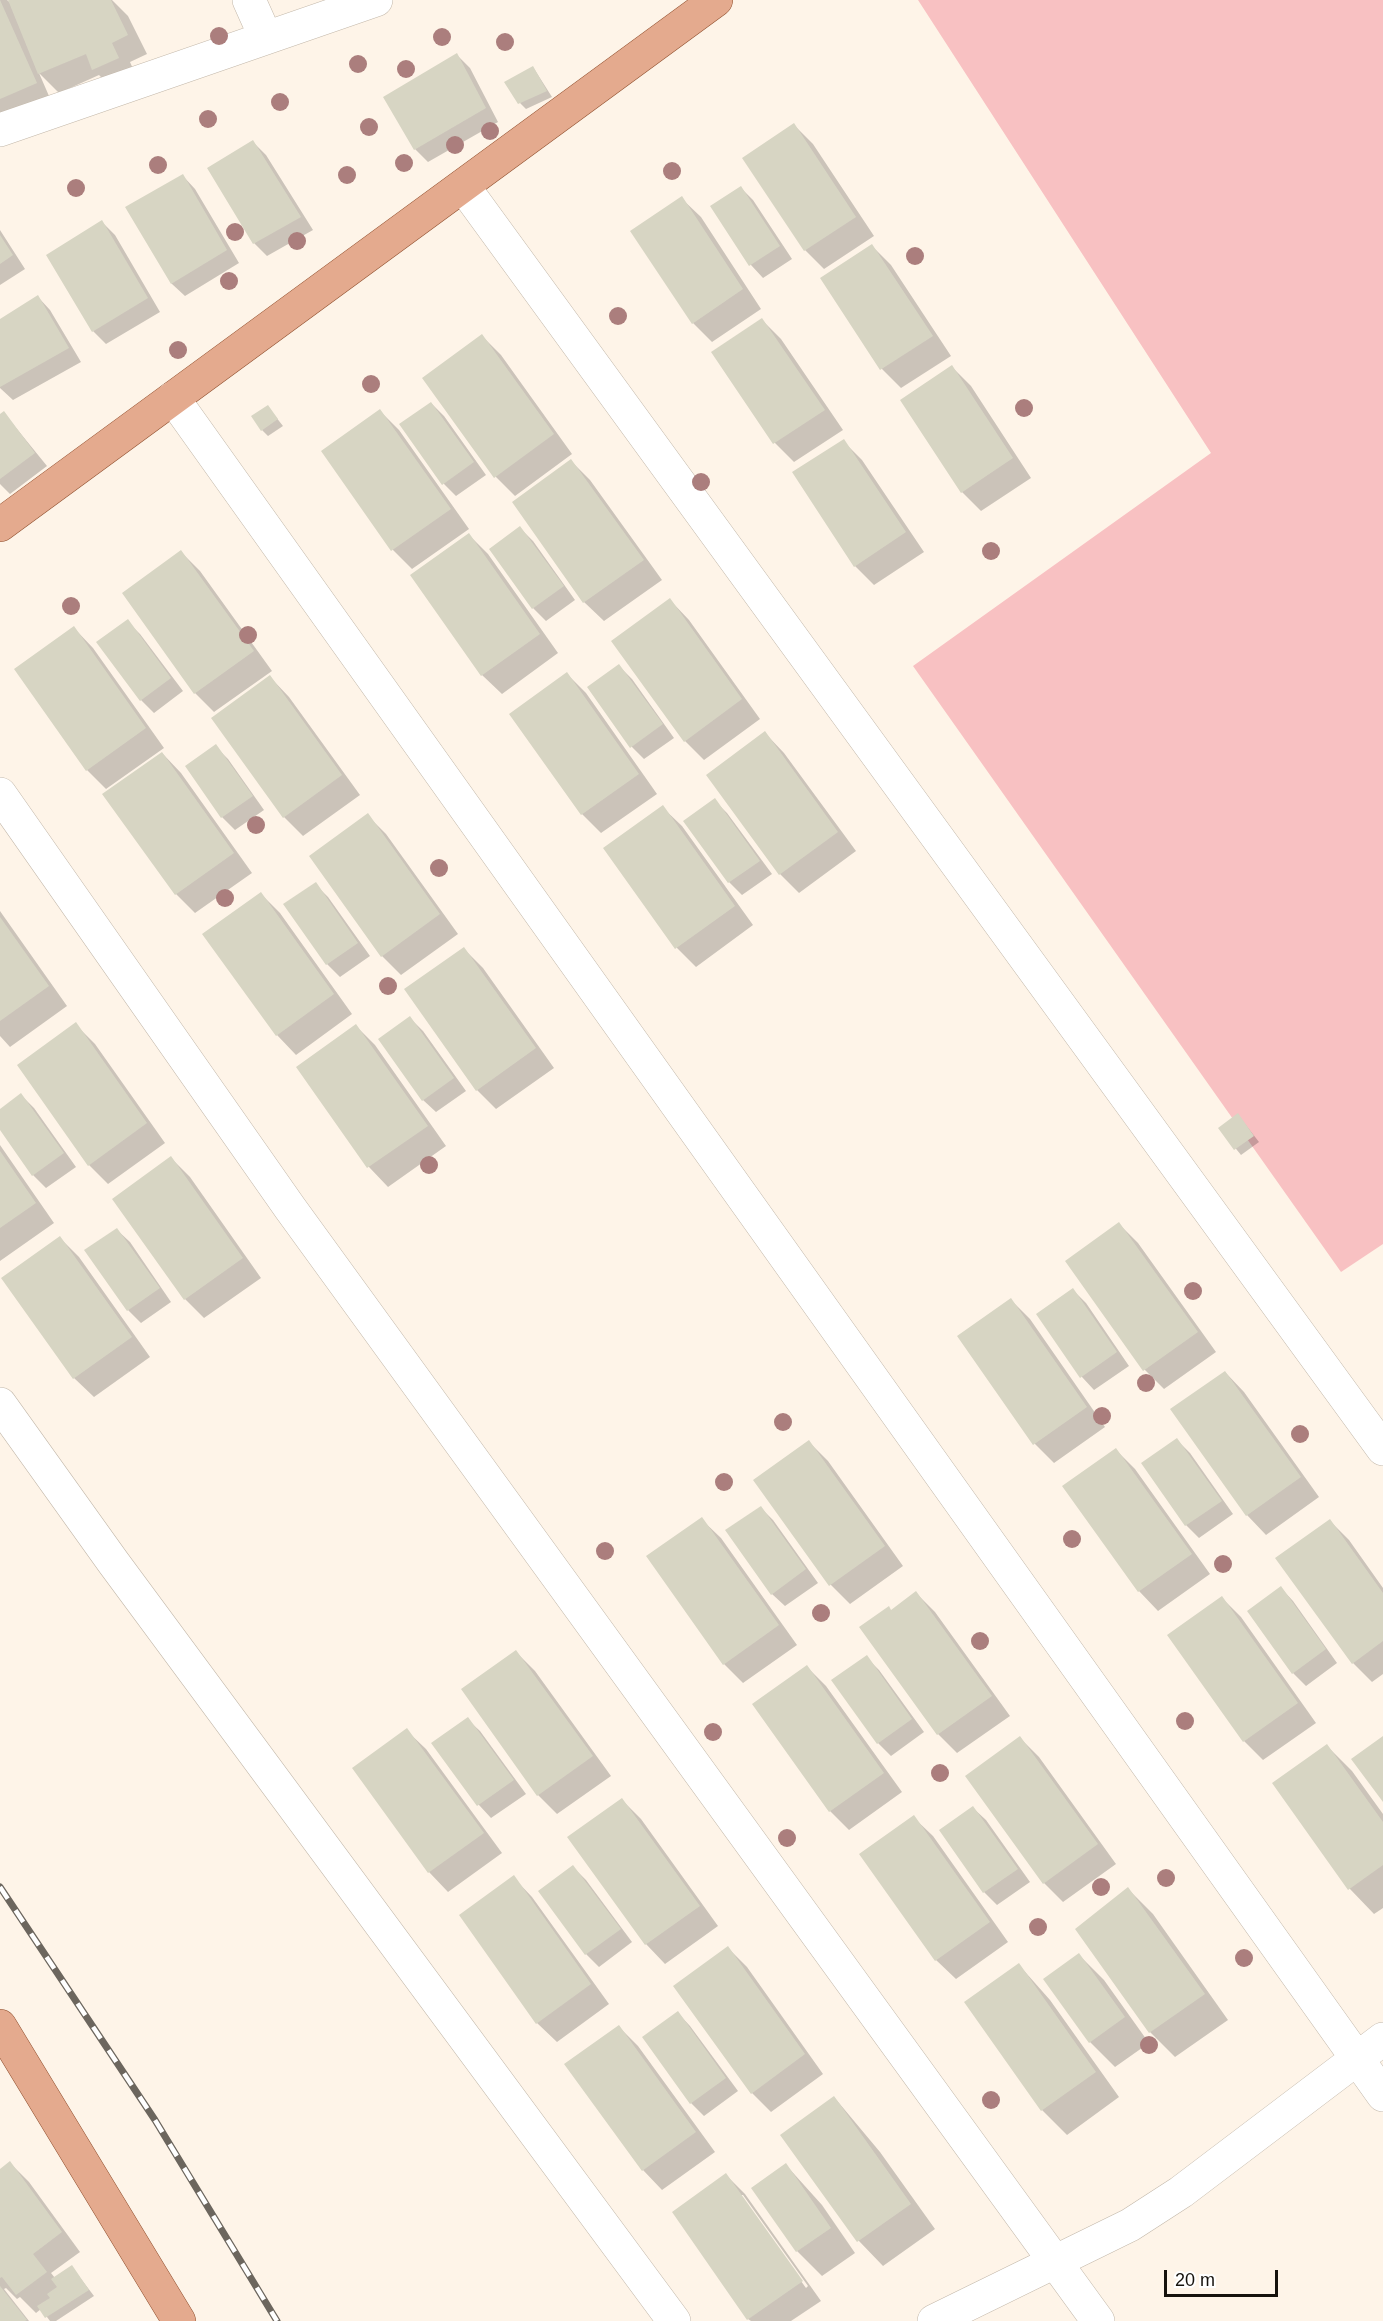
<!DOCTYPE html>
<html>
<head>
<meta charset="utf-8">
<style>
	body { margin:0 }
	#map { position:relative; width:1383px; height:2321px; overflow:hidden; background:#fef4e8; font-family:Helvetica,sans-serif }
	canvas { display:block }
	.scale { position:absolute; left:1164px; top:2270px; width:114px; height:27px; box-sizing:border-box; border:3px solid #16120d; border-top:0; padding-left:8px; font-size:18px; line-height:21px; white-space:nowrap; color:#16120d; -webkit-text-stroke:4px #fff; paint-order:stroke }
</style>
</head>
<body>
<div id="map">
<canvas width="1383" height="2321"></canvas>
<div class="scale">20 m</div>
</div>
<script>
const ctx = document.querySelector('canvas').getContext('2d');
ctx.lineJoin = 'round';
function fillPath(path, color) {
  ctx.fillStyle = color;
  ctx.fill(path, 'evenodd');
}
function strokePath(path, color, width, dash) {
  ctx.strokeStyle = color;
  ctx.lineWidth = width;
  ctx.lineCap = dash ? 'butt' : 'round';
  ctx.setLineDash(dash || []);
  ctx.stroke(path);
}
fillPath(new Path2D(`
	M918,0H1383V1244L1341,1272L913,666L1211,453Z`), '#f8c1c2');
fillPath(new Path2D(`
	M0,0H7L12,4L10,0H112L128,16L147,54L130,62L137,78L113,89L99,75L59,93L39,73L49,96L0,115Z
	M457,55L470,68L498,122L428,162L415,149Z
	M533,67L552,97L526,109L520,103Z
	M794,125L813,144L874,236L824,269L805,250Z
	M253,142L266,155L313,230L267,256L254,243Z
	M183,176L195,189L239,263L185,296L172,284L127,208Z
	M740,187L753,200L792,259L763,278L751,265Z
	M681,198L701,217L761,309L712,342L693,323Z
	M102,222L115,235L160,312L106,344L93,331Z
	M0,230L25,269L0,285Z
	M872,246L891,265L951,356L901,388L882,369Z
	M38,297L50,310L81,362L13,400L0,388V321Z
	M762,320L781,339L843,430L794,462L775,443L713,352Z
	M482,336L501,355L572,454L515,496L496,477Z
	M952,367L971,386L1031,478L981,511L962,492Z
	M431,403L444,416L486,475L456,496L444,484Z
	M268,407L283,426L268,436L262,430Z
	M380,411L399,430L469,529L412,569L393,550Z
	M4,413L47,466L10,494L0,484V416Z
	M843,441L862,460L924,552L874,585L855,566Z
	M571,461L590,480L662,580L604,621L584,602Z
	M520,528L533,541L575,600L546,621L533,608Z
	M469,535L488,554L558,653L502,694L482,675Z
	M181,552L200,571L272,671L214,712L195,693Z
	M670,600L689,620L760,719L704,760L685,741Z
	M127,621L140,634L183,691L154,713L141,700Z
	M74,628L93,648L164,748L106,789L87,770Z
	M619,666L632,679L674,738L644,759L632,747Z
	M567,674L586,693L657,794L601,833L582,814Z
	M270,677L289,697L360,795L303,836L284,817Z
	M765,733L784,753L856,851L799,893L780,874Z
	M215,746L228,759L264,810L235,830L222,817Z
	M162,753L181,773L252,873L195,913L176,894Z
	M714,800L727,813L772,874L742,895L729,882L685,821Z
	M662,807L682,826L753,925L696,967L677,948Z
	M367,815L386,834L458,934L401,975L382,956Z
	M315,884L328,897L370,956L340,977L327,964Z
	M261,894L280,913L352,1014L296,1055L277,1035L204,935Z
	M0,911L67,1006L10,1047L0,1036Z
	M464,949L483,968L554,1068L496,1109L477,1090Z
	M410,1018L423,1031L466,1091L436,1112L423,1100Z
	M75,1024L95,1044L165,1143L108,1184L89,1165Z
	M356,1026L375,1045L446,1146L388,1187L369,1167L298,1067Z
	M21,1095L34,1108L76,1167L46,1188L33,1175L0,1127V1110Z
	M1238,1115L1259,1142L1241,1155L1220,1129Z
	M0,1145L54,1223L0,1261Z
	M171,1158L190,1177L261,1278L204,1318L185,1299Z
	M1119,1224L1138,1243L1216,1352L1164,1389L1145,1370L1067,1261Z
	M117,1230L130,1242L171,1302L141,1323L128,1310Z
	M60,1238L79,1257L150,1357L94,1397L74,1378L3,1279Z
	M1073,1290L1086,1303L1129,1366L1094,1390L1082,1377Z
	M1011,1300L1030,1319L1105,1427L1054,1463L1035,1444Z
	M1225,1372L1244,1392L1319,1497L1266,1535L1247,1515Z
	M1177,1440L1190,1453L1233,1514L1199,1538L1186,1525Z
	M809,1442L828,1461L903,1566L850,1604L831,1585L755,1480Z
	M1116,1450L1135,1469L1210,1574L1158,1611L1139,1591Z
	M760,1507L773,1520L818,1583L785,1606L772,1594Z
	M701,1519L721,1538L797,1645L743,1683L724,1664Z
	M1330,1521L1349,1540L1383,1588V1674L1372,1682L1353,1663Z
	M1281,1588L1293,1601L1337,1663L1306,1686L1293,1673Z
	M916,1593L935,1612L1010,1716L957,1753L938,1734L891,1611Z
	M1222,1598L1241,1617L1316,1723L1263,1760L1244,1741Z
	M516,1652L535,1671L611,1776L557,1814L538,1795Z
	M866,1657L879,1670L924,1732L891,1756L878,1743Z
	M807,1667L826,1686L902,1792L849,1830L830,1811Z
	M467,1719L480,1731L526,1794L491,1818L479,1805L433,1743Z
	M406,1730L426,1749L502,1853L448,1892L429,1872L354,1768Z
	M1020,1738L1039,1757L1116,1864L1063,1902L1044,1883Z
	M1327,1746L1352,1771L1383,1814V1908L1374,1914L1350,1889L1274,1783Z
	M622,1800L641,1819L718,1926L665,1964L646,1944L569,1838Z
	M973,1808L986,1820L1030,1882L997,1905L984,1892L941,1830Z
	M913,1817L933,1836L1008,1942L956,1979L936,1960L861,1855Z
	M573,1867L586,1880L632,1942L599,1967L586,1954Z
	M513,1877L532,1897L609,2004L557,2042L537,2023Z
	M1128,1889L1153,1914L1228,2020L1175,2057L1150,2032L1077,1929Z
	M728,1948L747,1967L823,2074L771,2112L752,2093Z
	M1079,1955L1104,1980L1149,2043L1115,2067L1090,2042L1045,1979Z
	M1019,1965L1050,2000L1119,2097L1067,2135L1042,2110Z
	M678,2013L690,2026L738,2091L704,2116L691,2103Z
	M619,2027L638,2046L715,2152L662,2190L643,2170Z
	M834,2097L880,2152L935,2229L883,2266L859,2241L807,2169Z
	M10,2163L29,2182L80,2252L51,2273L55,2278L72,2267L94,2296L56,2321H50L41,2309L36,2313L20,2297L17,2299L6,2288L4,2289L29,2321H0V2171Z
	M786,2165L822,2205L855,2253L822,2276L797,2251Z
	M726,2175L745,2194L821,2301L791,2321H751L748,2319ZM739,2195H743L808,2286L806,2288Z`), '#0003');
fillPath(new Path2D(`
	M0,0L37,83L0,99Z
	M8,0H111L128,35L112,43L119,58L92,70L86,54L38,74Z
	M457,53L486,108L414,150L383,97Z
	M533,66L547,91L518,104L504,82Z
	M794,123L856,217L804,251L742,158Z
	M253,140L301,217L253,244L207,168Z
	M183,174L227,250L171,284L125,207Z
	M741,186L780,246L749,266L710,206Z
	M682,196L743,289L692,324L630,231Z
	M102,220L148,298L92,332L46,255Z
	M0,235L13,255L0,264Z
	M872,244L933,336L880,370L820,278Z
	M38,295L69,348L0,387V319Z
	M762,318L825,410L773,444L711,352Z
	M482,334L554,434L494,478L422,378Z
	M952,365L1013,458L961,493L900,400Z
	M431,402L474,462L442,485L399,424Z
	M268,405L278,419L261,431L251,416Z
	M380,409L451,509L391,551L321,451Z
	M4,411L35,453L0,479V414Z
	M844,439L906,532L854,567L792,472Z
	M571,459L644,560L583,603L512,502Z
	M520,526L564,586L532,609L489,549Z
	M469,533L540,634L481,676L410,575Z
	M181,550L254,651L194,694L122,593Z
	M670,598L742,699L684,742L611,641Z
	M128,619L171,678L140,701L96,642Z
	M74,626L146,728L86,771L14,669Z
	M619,664L663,724L630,748L587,687Z
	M567,672L639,774L581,815L509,714Z
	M270,675L342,775L283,818L211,718Z
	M765,731L838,832L779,875L706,775Z
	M216,744L253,796L221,818L185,766Z
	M162,752L234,853L175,895L102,794Z
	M715,798L760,861L728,883L683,821Z
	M663,805L735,906L675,949L603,848Z
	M368,813L440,914L381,957L309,856Z
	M316,882L358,943L326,965L283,904Z
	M261,892L334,994L276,1036L202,934Z
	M0,917L49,986L0,1021Z
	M464,947L536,1048L476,1091L404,989Z
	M410,1016L454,1078L422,1101L378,1039Z
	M76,1022L147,1123L88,1166L17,1065Z
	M356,1024L428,1126L367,1168L296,1067Z
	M21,1093L64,1153L32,1176L0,1130V1109Z
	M1238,1113L1254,1136L1234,1150L1218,1128Z
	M0,1151L36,1203L0,1228Z
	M171,1156L243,1258L184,1300L112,1199Z
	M1119,1222L1198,1332L1143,1371L1065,1261Z
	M117,1228L160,1288L127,1311L84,1250Z
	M60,1236L132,1337L73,1379L1,1278Z
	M1073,1288L1117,1352L1080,1378L1036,1314Z
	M1011,1298L1087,1407L1033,1445L957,1336Z
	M1225,1371L1301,1477L1246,1516L1170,1409Z
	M1177,1438L1222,1501L1185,1526L1141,1463Z
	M809,1440L885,1546L829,1586L753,1480Z
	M1116,1448L1192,1554L1138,1592L1062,1486Z
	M761,1506L806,1569L771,1595L725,1530Z
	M702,1517L779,1625L723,1665L646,1556Z
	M1330,1519L1383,1593V1641L1352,1664L1275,1558Z
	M1281,1586L1326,1649L1292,1674L1247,1611Z
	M916,1591L992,1696L937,1735L859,1627L889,1606L891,1610Z
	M1222,1596L1298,1703L1243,1742L1167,1635Z
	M516,1650L593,1756L537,1796L461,1689Z
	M867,1655L912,1719L877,1744L831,1680Z
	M807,1665L884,1773L829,1812L752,1704Z
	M468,1717L514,1780L477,1806L431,1743Z
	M407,1728L484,1833L428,1873L352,1768Z
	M1020,1736L1098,1844L1043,1884L965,1776Z
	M1383,1736V1802L1351,1759Z
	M1327,1744L1383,1822V1865L1348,1890L1272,1783Z
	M622,1798L700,1906L645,1945L567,1837Z
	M973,1806L1018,1869L983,1893L939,1830Z
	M914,1815L990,1922L935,1961L859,1854Z
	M573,1865L621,1929L585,1955L538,1891Z
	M514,1875L591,1984L536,2024L459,1915Z
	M1128,1887L1205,1994L1149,2033L1075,1929Z
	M728,1946L805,2054L751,2094L673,1986Z
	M1079,1953L1125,2017L1089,2043L1043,1979Z
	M1019,1963L1096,2072L1041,2111L964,2002Z
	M678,2011L726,2078L690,2104L642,2037Z
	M619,2025L696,2132L642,2171L564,2064Z
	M834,2096L911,2204L857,2242L780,2135Z
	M10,2161L62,2232L33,2254L47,2272L16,2295L2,2277L0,2278V2169Z
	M786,2163L831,2228L796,2252L751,2188Z
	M726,2173L803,2281L747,2320L672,2212Z
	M72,2265L89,2290L45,2318L37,2306L50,2298L47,2294L57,2287L51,2279Z
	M0,2286L27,2320L25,2321H0Z`), '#d7d5c3');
const minor = new Path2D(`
	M249,0L266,38
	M0,130L376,0
	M463,186L1383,1449
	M173,398L1383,2095
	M0,794L290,1208L1098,2321
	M0,1404L113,1562L674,2321
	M934,2321L1130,2225L1181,2192L1383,2039`);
const major = new Path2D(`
	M0,525L716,0
	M0,2026L179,2321`);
strokePath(minor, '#c2b7a9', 34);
strokePath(major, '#90502f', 34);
strokePath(minor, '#fff', 33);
strokePath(major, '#e4aa8e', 33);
const rail = new Path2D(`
	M0,1887L155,2120L277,2321`);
strokePath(rail, '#6c665e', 7);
strokePath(rail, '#fff', 4.5, [14]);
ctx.fillStyle = '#ab7e7d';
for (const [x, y] of [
	[219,36],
	[442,37],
	[505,42],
	[358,64],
	[406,69],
	[280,102],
	[208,119],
	[369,127],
	[490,131],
	[455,145],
	[404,163],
	[158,165],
	[672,171],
	[347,175],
	[76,188],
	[235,232],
	[297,241],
	[915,256],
	[229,281],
	[618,316],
	[178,350],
	[371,384],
	[1024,408],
	[701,482],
	[991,551],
	[71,606],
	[248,635],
	[256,825],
	[439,868],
	[225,898],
	[388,986],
	[429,1165],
	[1193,1291],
	[1146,1383],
	[1102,1416],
	[783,1422],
	[1300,1434],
	[724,1482],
	[1072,1539],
	[605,1551],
	[1223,1564],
	[821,1613],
	[980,1641],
	[1185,1721],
	[713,1732],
	[940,1773],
	[787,1838],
	[1166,1878],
	[1101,1887],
	[1038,1927],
	[1244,1958],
	[1149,2045],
	[991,2100]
]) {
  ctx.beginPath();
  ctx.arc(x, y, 9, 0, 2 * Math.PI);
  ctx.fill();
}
</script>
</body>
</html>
